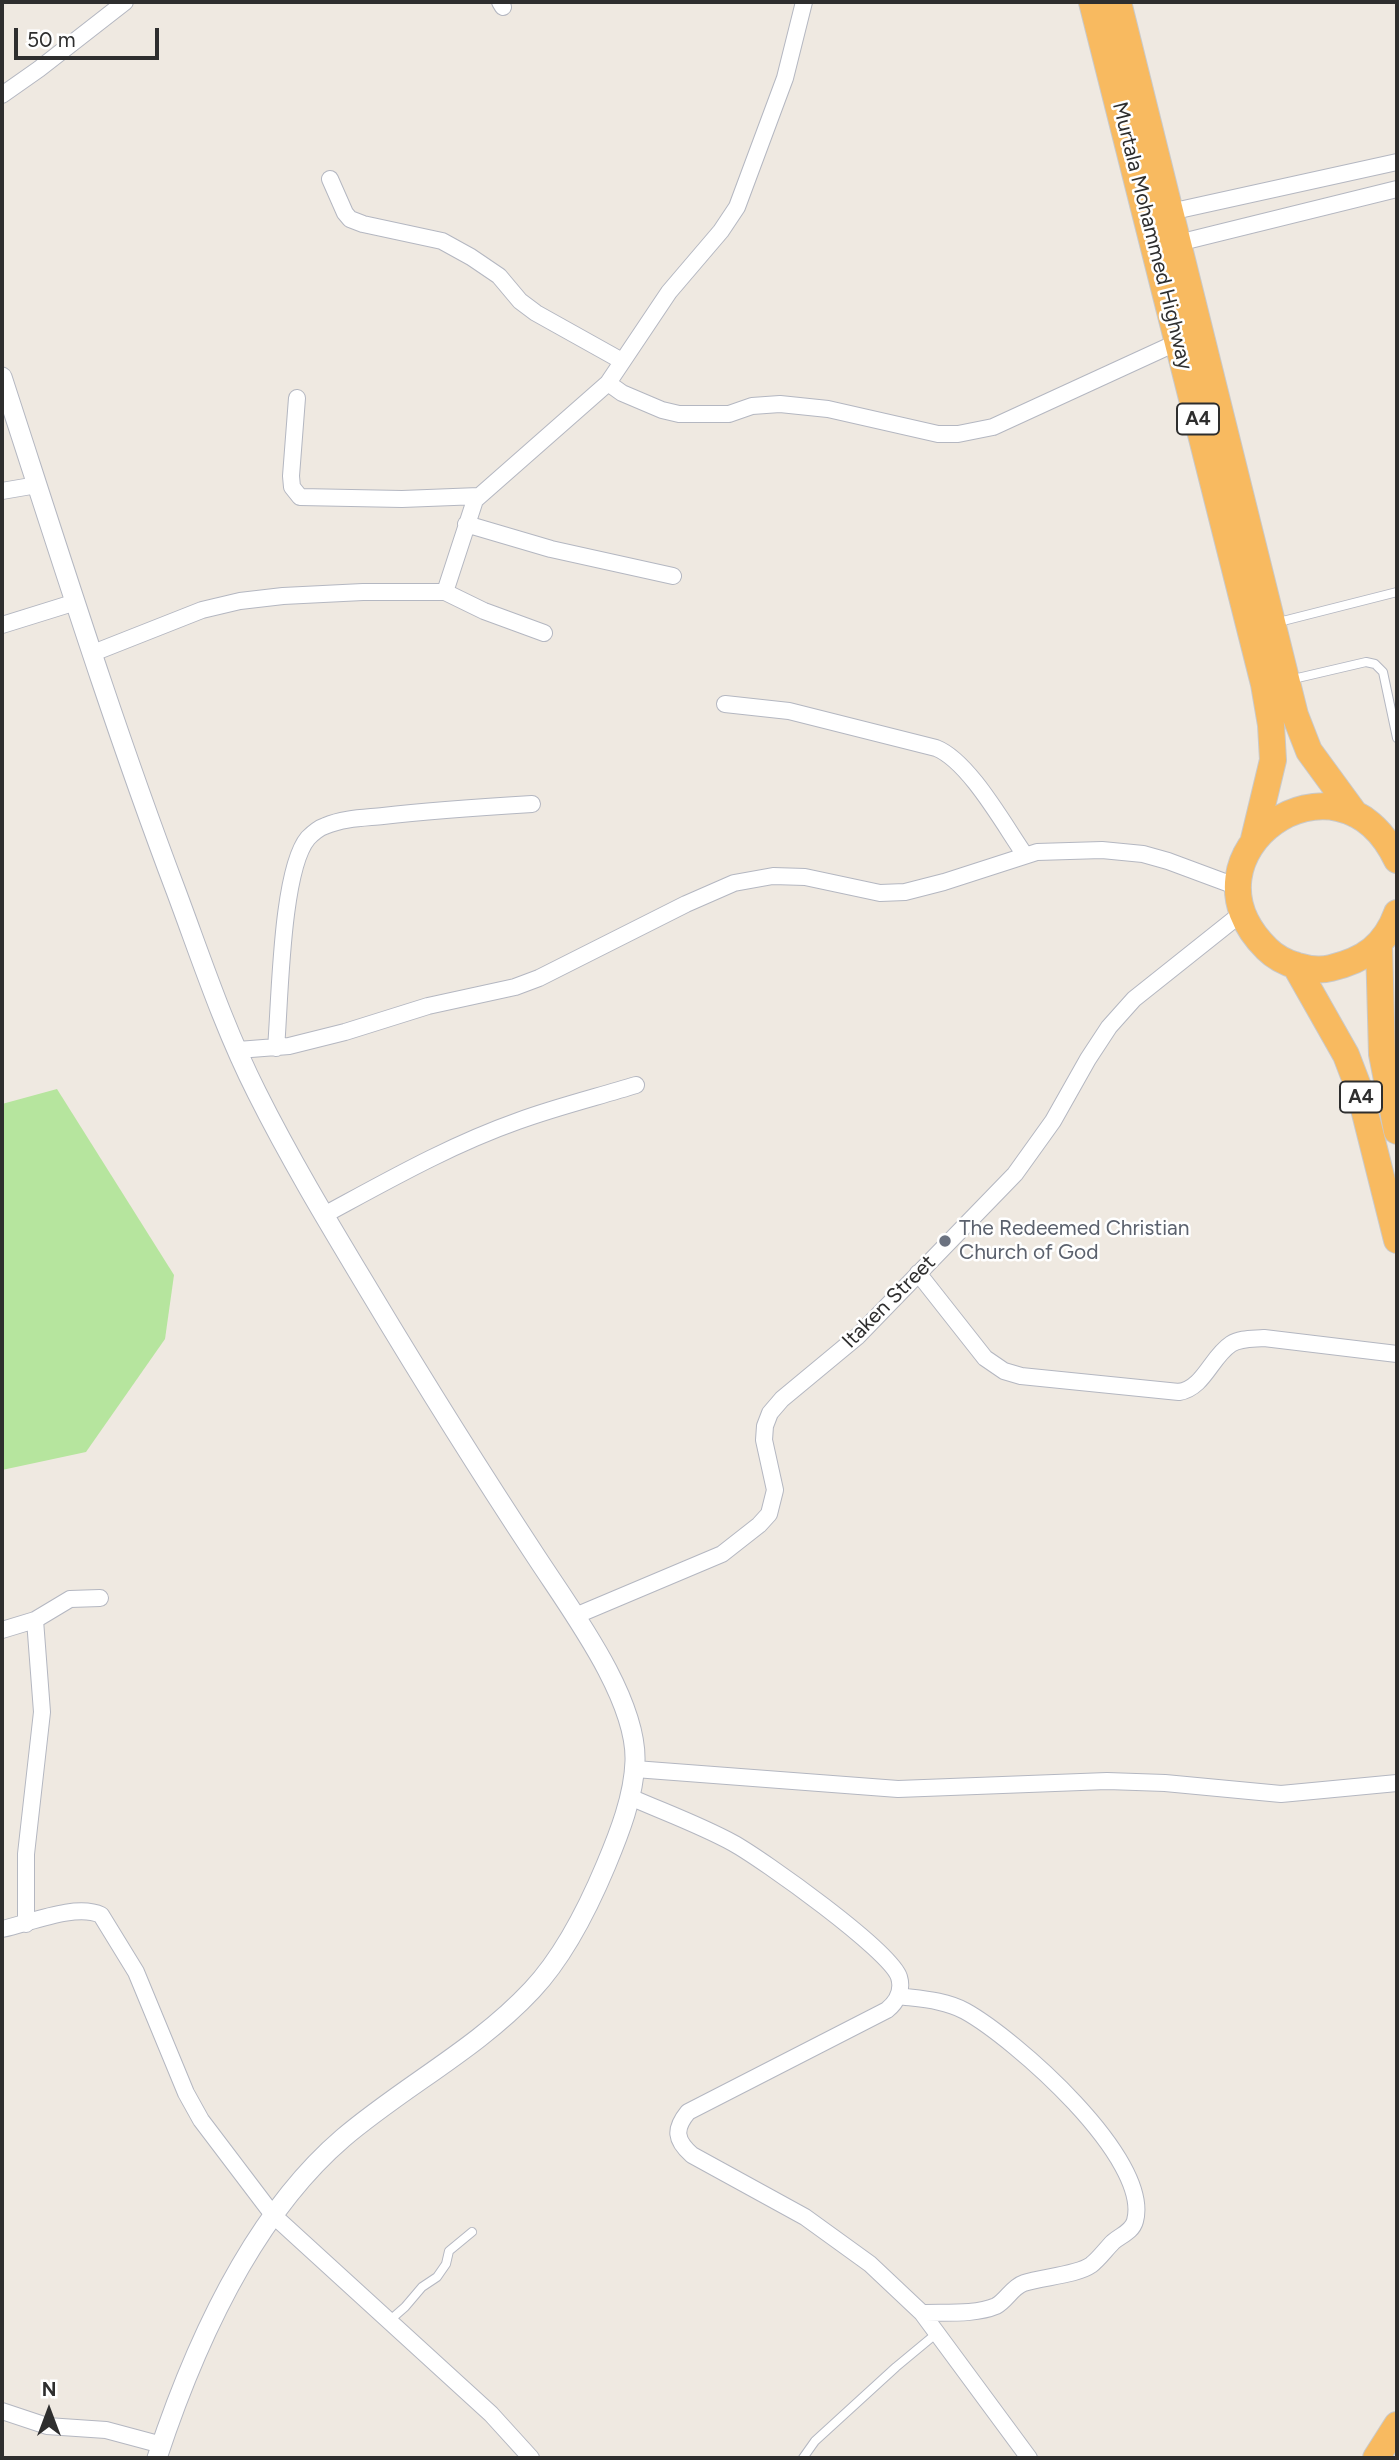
<!DOCTYPE html>
<html>
<head>
<meta charset="utf-8">
<style>
	body { margin:0 }
	#map { position:relative; width:1399px; height:2460px; overflow:hidden; background:#efe9e1; font-family:Figtree,sans-serif }
	canvas { display:block }
	.frame { position:absolute; inset:0; border:4px solid #2e2e2e; pointer-events:none }
	.north { position:absolute; left:14px; top:2376px; width:70px; height:70px; -webkit-text-stroke:5px #fff; paint-order:stroke; rotate:0deg; font-size:19px; font-weight:700; line-height:28px; text-align:center; color:#2e2e2e }
	.north::after { content:''; display:block; margin:auto; width:24px; height:32px; background:#2e2e2e; clip-path:polygon(50% 0,100% 100%,50% 72%,0 100%) }
	.scale { position:absolute; left:14px; top:28px; width:145px; height:32px; box-sizing:border-box; border:4px solid #2e2e2e; border-top:0; padding-left:9px; font-size:21px; line-height:24px; white-space:nowrap; color:#2e2e2e; -webkit-text-stroke:5px #fff; paint-order:stroke }
</style>
</head>
<body>
<div id="map">
<canvas width="1399" height="2460"></canvas>
<div class="frame"></div>
<div class="north">N</div>
<div class="scale">50 m</div>
</div>
<script>
const ctx = document.querySelector('canvas').getContext('2d');
ctx.lineJoin = 'round';
function fillPath(path, color) {
  ctx.fillStyle = color;
  ctx.fill(path, 'evenodd');
}
function strokePath(path, color, width, dash) {
  ctx.strokeStyle = color;
  ctx.lineWidth = width;
  ctx.lineCap = dash ? 'butt' : 'round';
  ctx.setLineDash(dash || []);
  ctx.stroke(path);
}
function drawText(font, color, halo, rows, align = 'center') {
  ctx.font = font + ' Figtree,sans-serif';
  ctx.lineWidth = 5;
  ctx.setLineDash([]);
  ctx.textBaseline = 'middle';
  ctx.strokeStyle = halo;
  ctx.fillStyle = color;
  for (const [text, x, y, turn = 0] of rows) {
    ctx.save();
    ctx.translate(x, y);
    ctx.rotate((+turn || 0) * Math.PI / 180);
    ctx.textAlign = isNaN(turn) ? turn : align;
    if (halo) ctx.strokeText(text, 0, 0);
    ctx.fillText(text, 0, 0);
    ctx.restore();
  }
}
fillPath(new Path2D(`
	M57,1089L174,1275L165,1339L86,1452L2,1470V1104Z`), '#b6e59e');
const service = new Path2D(`
	M1275,623L1397,592
	M1289,680L1366,662L1375,664L1383,672L1397,738
	M389,2321L405,2307L422,2287L437,2277L446,2264L449,2251L472,2232
	M803,2458L815,2441L896,2367L937,2333`);
const minor = new Path2D(`
	M500,2L503,7
	M2,95L39,69L125,2
	M330,179L345,213L350,219L363,224L442,241L471,257L499,276L520,301L536,313L622,361
	M1170,212L1397,162
	M1178,243L1397,189
	M608,383L622,393L662,410L679,414H729L752,406L780,404L828,409L938,434H958L993,427L1178,342
	M297,398L291,476L292,487L300,497L402,499L479,496
	M2,491L37,485
	M466,524L551,549L673,576
	M445,592L475,500L608,383L669,292L721,231L737,207L785,78L804,2
	M2,625L76,602
	M93,653L202,610L240,601L283,596L363,592H445L484,611L544,633
	M725,704L789,711L936,748C969,761 1004,825 1025,855
	M276,1048C280,1002 281,870 308,838C313,833 319,828 325,826C344,818 364,818 383,816C433,810 482,807 532,804
	M238,1050L289,1046L345,1032L428,1006L515,987L539,978L686,904L734,883L773,876L805,877L880,893L905,892L944,882L1037,852L1102,850L1143,854L1168,861L1238,887
	M324,1215C387,1181 450,1145 518,1121C556,1107 597,1097 636,1085
	M918,1273L985,1358L1004,1371L1021,1376L1179,1392C1204,1388 1211,1357 1231,1344C1240,1338 1253,1339 1264,1338L1397,1354
	M575,1616L722,1554L759,1525L769,1514L775,1490L764,1440L765,1426L770,1413L782,1399L858,1336L1015,1174L1053,1121L1088,1059L1109,1027L1134,999L1242,913
	M2,1630L35,1620L70,1599L100,1598
	M635,1769L898,1789L1107,1781L1165,1783L1281,1794L1397,1783
	M630,1797C664,1812 700,1825 733,1843C762,1859 890,1950 899,1977C903,1990 897,2002 887,2010L688,2112C674,2129 675,2140 692,2155L805,2217L870,2264L922,2313L1029,2458
	M26,1924V1854L42,1712L35,1620
	M2,1929C30,1923 76,1903 101,1915L136,1972L186,2093L201,2120L273,2215L491,2414L531,2458
	M898,1996C921,1999 945,2000 965,2011C1014,2038 1152,2159 1135,2221C1132,2232 1121,2235 1113,2242C1106,2249 1099,2259 1091,2265C1077,2275 1042,2277 1024,2283C1012,2287 1007,2300 996,2306C975,2315 944,2312 922,2313
	M2,2411L47,2426L106,2430L162,2445`);
const tertiary = new Path2D(`
	M2,377C58,549 112,722 176,891C201,958 224,1028 257,1093C291,1161 331,1227 370,1292C424,1382 479,1470 537,1558C571,1610 637,1698 635,1761C634,1796 619,1834 606,1865C588,1908 564,1956 532,1990C477,2049 404,2086 343,2138C251,2217 194,2346 157,2458`);
const trunk = new Path2D(`
	M1092,2L1264,684L1271,725L1273,760L1254,839
	M1118,2L1295,715L1309,751L1355,814
	M1397,860C1338,735 1171,855 1267,949C1282,964 1311,973 1331,968C1364,960 1385,946 1397,913
	M1379,945L1382,1054L1397,1131
	M1295,965L1346,1055L1359,1089L1397,1240
	M1376,2458L1397,2425`);
strokePath(service, '#b4b7c1', 10);
strokePath(minor, '#b4b7c1', 18);
strokePath(tertiary, '#b4b7c1', 21);
strokePath(trunk, '#c9c9c9', 28);
strokePath(service, '#fff', 8);
strokePath(minor, '#fff', 16);
strokePath(tertiary, '#fff', 19);
strokePath(trunk, '#f8ba60', 26);
for (const [x, y, r, color] of [
	[945,1241,7,"#6b7280"]
]) {
  const dot = new Path2D();
  dot.arc(x, y, r, 0, 2 * Math.PI);
  ctx.fillStyle = color;
  ctx.fill(dot);
  strokePath(dot, '#fff', 2.5);
}
for (const [x, y, w] of [
	[1198,419,42],
	[1361,1097,42]
]) {
  const box = new Path2D();
  box.roundRect(x - w / 2, y - 15.5, w, 31, 5);
  ctx.fillStyle = '#fff';
  ctx.fill(box);
  strokePath(box, '#2e2e2e', 2);
}
drawText('bold 19px', '#2e2e2e', null, [
	["A4",1198,419],
	["A4",1361,1097]
]);
drawText('21px', '#2e2e2e', '#fff', [
	["Murtala Mohammed Highway",1152,236,76],
	["Itaken Street",889,1302,-45]
]);
drawText('21px', '#5b616d', '#fff', [
	["The Redeemed Christian",959,1229],
	["Church of God",959,1253]
], 'left');
</script>
</body>
</html>
